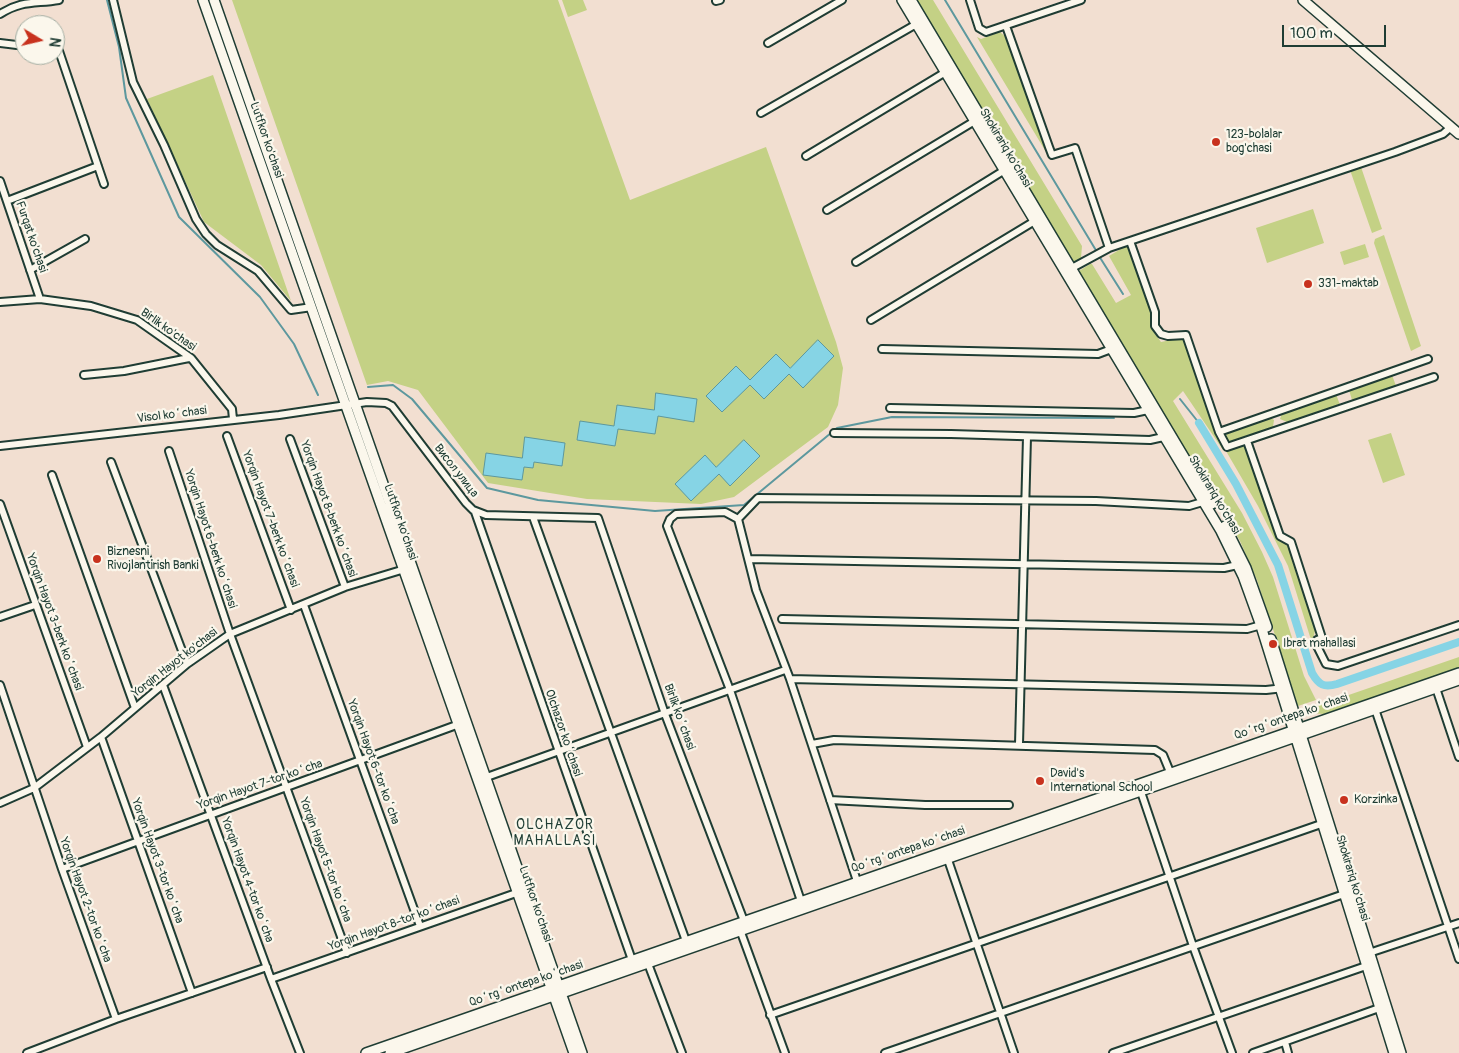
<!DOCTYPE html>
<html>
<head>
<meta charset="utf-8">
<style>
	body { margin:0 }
	#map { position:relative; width:1459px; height:1053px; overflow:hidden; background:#f2dfd1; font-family:Pangolin,sans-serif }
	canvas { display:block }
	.north { position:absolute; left:15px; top:15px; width:50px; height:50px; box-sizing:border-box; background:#fbf7ec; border:1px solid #a3ada2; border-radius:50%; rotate:99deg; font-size:14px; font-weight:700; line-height:20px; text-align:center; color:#1f3d34 }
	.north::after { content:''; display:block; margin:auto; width:18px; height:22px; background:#c8321e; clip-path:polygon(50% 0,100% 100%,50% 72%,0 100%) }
	.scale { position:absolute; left:1282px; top:25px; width:104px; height:22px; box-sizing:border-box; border:2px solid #1f3d34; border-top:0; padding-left:6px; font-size:15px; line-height:18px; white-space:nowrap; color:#1f3d34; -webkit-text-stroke:4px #fbf7ec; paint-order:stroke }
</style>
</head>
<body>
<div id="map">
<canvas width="1459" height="1053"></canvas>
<div class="north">N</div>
<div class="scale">100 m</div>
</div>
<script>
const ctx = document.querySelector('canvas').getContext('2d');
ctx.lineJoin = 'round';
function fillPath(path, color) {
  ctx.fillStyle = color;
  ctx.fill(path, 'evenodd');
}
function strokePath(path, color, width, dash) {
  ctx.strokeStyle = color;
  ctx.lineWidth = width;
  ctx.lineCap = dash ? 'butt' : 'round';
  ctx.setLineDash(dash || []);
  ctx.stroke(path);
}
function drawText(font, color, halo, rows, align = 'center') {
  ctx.font = font + ' Pangolin,sans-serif';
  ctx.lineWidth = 4.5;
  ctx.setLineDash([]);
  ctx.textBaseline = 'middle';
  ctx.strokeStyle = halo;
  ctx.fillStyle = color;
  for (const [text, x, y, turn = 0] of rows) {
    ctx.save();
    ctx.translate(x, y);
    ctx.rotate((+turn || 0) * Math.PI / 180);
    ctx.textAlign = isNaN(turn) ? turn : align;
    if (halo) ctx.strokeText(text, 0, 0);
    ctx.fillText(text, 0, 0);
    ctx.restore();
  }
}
fillPath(new Path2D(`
	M232,0H558L630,200L766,147L836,342L843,368L838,405L828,427L734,497L701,504L587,499L488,483L418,390L388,381L367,385Z
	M562,0H583L587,10L568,17Z
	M917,0H933L1082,246L1081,258L1074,263Z
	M1000,32L1007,38L1046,152L977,37L981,39Z
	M213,75L291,301L261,265L204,222L147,99Z
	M1361,167L1382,229L1372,233L1350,170Z
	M1313,209L1324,243L1267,263L1256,228Z
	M1384,235L1421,346L1411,351L1374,243L1375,239Z
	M1365,244L1369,257L1344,265L1340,252Z
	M1124,247H1128C1131,251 1151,304 1152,310C1152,313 1150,315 1150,318C1149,328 1156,335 1161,342L1180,338L1186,341L1223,450L1183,391L1173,401L1242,513L1262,552L1273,577L1304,676L1316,700L1298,706L1257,580L1240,541L1079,271L1090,264H1092L1116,303L1131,295L1109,256Z
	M1392,375L1396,386L1352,400L1349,390Z
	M1336,394L1340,405L1287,422L1280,419L1282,413Z
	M1269,417L1274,420L1273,427L1231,442L1226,438L1227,432Z
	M1391,433L1405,475L1383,483L1368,440Z
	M1245,446L1280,542L1288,543L1315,631L1312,643L1288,566L1258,506L1226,451Z
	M1459,657V668L1324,714L1310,713L1308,709Z`), '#c4d185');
const water = new Path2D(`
	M818,340L834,356L803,388L789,374L764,399L750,385L722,412L706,396L736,366L750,380L776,354L790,368Z
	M656,393L697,399L694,422L658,416L655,434L618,429L615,446L577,440L580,421L614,426L617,405L654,410Z
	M525,437L565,443L562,466L534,462L533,468L524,467L522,480L483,475L486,453L522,458Z
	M744,440L760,456L730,486L719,474L691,501L675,484L705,455L716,467Z`);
fillPath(water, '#86d4e5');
strokePath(water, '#5d989e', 1);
strokePath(new Path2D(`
	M107,0L119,47L126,98L179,217L260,297L294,344L318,395
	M945,0L1097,252
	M1099,256L1123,294
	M368,387L393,385L412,399L487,488L538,500L655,511L744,505L837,428L892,417L1114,418
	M1180,399L1199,423`), '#5d989e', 2);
strokePath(new Path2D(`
	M1199,423L1236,484L1278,565L1312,673C1319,685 1324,688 1337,684L1459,642`), '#86d4e5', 8);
const minor = new Path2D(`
	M113,0L133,82L164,145L196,219L206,234L217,245L258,271L291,310L312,307
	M970,0L979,28L986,32L1081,0
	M716,1L720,0
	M0,14C22,0 35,4 59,0
	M1006,26L1049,147L1052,155L1075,148L1109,248
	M0,43L25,46
	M768,43L842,0
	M55,46L59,51L104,184
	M761,113L920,22
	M806,156L949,70
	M0,181L40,299
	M7,201L98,166
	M827,210L978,119
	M1130,241L1155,312V326L1161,334L1168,336L1186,335L1219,432L1227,447L1434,377
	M856,262L1008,168
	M1072,268L1109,248L1395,152L1443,134L1451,127
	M30,270L85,239
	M0,302L40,299L91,306L137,320L191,358L232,409L233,419
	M871,320L1038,219
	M882,349L1098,354L1114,348
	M84,375L124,371L189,358
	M890,408L1134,413L1148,410
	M1219,432L1428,359
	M834,433L951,434L1150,440L1168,436
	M227,436L291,610
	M290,439L345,587
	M1247,441L1280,536L1291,542L1322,638L1317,640L1316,644L1326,664L1338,666L1459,625
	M0,446L279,415L367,402L386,403L392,406L466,503L473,510L486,515L598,518L665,714L744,921
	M169,451L230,634L347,953
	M111,462L187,664
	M52,475L135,708
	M0,504L87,747
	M475,512L632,960
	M533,517L686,941
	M738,519L725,512L676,514L670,519L667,526L730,690L801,901
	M749,559L1224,568L1242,564
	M304,605L420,926
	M0,617L35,605
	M782,619L1247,629L1265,624
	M790,679L1266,690L1284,688
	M0,685L62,869L116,1019
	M163,685L271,979L300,1053
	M1435,685L1459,757
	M1374,706L1459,959
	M101,737L192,993
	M812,744L834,740L1155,750L1163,755L1170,772
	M1019,744L1027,437
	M484,778L785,670
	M1140,789L1193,946L1232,1053
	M830,800L925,805H1009
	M0,803L34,788L101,737L187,664L230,634L345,587L408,568
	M947,857L1014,1053
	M62,869L462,723
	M857,881L790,679L756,590L738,519L758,498L1096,501L1189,506L1206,501
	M739,927L785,1053
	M1369,953L1459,923
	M647,961L682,1053
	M271,979L519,892
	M770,1015L1324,823
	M1285,1042L1288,1053
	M27,1053L116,1019L267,967
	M885,1053L1347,893
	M1113,1053L1369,965
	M1253,1053L1382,1007`);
const tertiary = new Path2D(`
	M1303,0L1459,134`);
const secondary = new Path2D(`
	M203,0L574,1053
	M214,0L582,1053
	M902,0L1221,531L1243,576L1260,623L1394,1053
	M911,0L1212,504
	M1225,526L1246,568L1267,627
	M1271,639L1401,1053
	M366,1053L1459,673
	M390,1053L1459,680`);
strokePath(minor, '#1f3d34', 10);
strokePath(tertiary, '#1f3d34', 12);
strokePath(secondary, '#1f3d34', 12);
strokePath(minor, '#fbf7ec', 6);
strokePath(tertiary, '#fbf7ec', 9);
strokePath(secondary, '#fbf7ec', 9);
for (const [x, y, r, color] of [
	[1216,142,5,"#c8321e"],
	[1308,284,5,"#c8321e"],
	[97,559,5,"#c8321e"],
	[1273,644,5,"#c8321e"],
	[1040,781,5,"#c8321e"],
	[1344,800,5,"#c8321e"]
]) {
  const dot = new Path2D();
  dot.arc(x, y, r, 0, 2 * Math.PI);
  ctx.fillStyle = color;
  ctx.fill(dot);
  strokePath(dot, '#fbf7ec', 2);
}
drawText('12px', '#1f3d34', '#fbf7ec', [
	["123-bolalar",1226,135],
	["bog'chasi",1226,149],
	["331-maktab",1318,284],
	["Biznesni",107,552],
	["Rivojlantirish Banki",107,566],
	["Ibrat mahallasi",1283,644],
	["David's",1050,774],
	["International School",1050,788],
	["Korzinka",1354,800]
], 'left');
drawText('12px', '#1f3d34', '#fbf7ec', [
	["Lutfkor ko'chasi",266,140,71],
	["Shokirariq ko'chasi",1005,148,59],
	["Furqat ko'chasi",31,237,71],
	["Birlik ko'chasi",168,330,35],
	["Visol koʻchasi",172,415,-7],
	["Висол улица",456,471,52],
	["Shokirariq ko'chasi",1214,495,59],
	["Yorqin Hayot 8-berk koʻchasi",328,509,70],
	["Yorqin Hayot 7-berk koʻchasi",270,519,70],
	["Lutfkor ko'chasi",400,522,71],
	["Yorqin Hayot 6-berk koʻchasi",210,539,72],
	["Yorqin Hayot 3-berk koʻchasi",54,622,70],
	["Yorqin Hayot ko'chasi",175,663,-38],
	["Birlik koʻchasi",679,717,70],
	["Qoʻrgʻontepa koʻchasi",1291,717,-19],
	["Olchazor koʻchasi",563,733,71],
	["Yorqin Hayot 6-tor koʻcha",373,762,70],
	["Yorqin Hayot 7-tor koʻcha",260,785,-19],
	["Qoʻrgʻontepa koʻchasi",908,850,-19],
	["Yorqin Hayot 5-tor koʻcha",325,860,70],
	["Yorqin Hayot 3-tor koʻcha",157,861,70],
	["Shokirariq ko'chasi",1352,878,73],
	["Yorqin Hayot 4-tor koʻcha",247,880,70],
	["Yorqin Hayot 2-tor koʻcha",85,900,70],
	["Lutfkor ko'chasi",535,904,71],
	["Yorqin Hayot 8-tor koʻchasi",394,924,-20],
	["Qoʻrgʻontepa koʻchasi",526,984,-19]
]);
ctx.letterSpacing = '1px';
drawText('14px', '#1f3d34', '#fbf7ec', [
	["OLCHAZOR",555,825],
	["MAHALLASI",555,841]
]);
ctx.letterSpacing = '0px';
</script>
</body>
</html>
